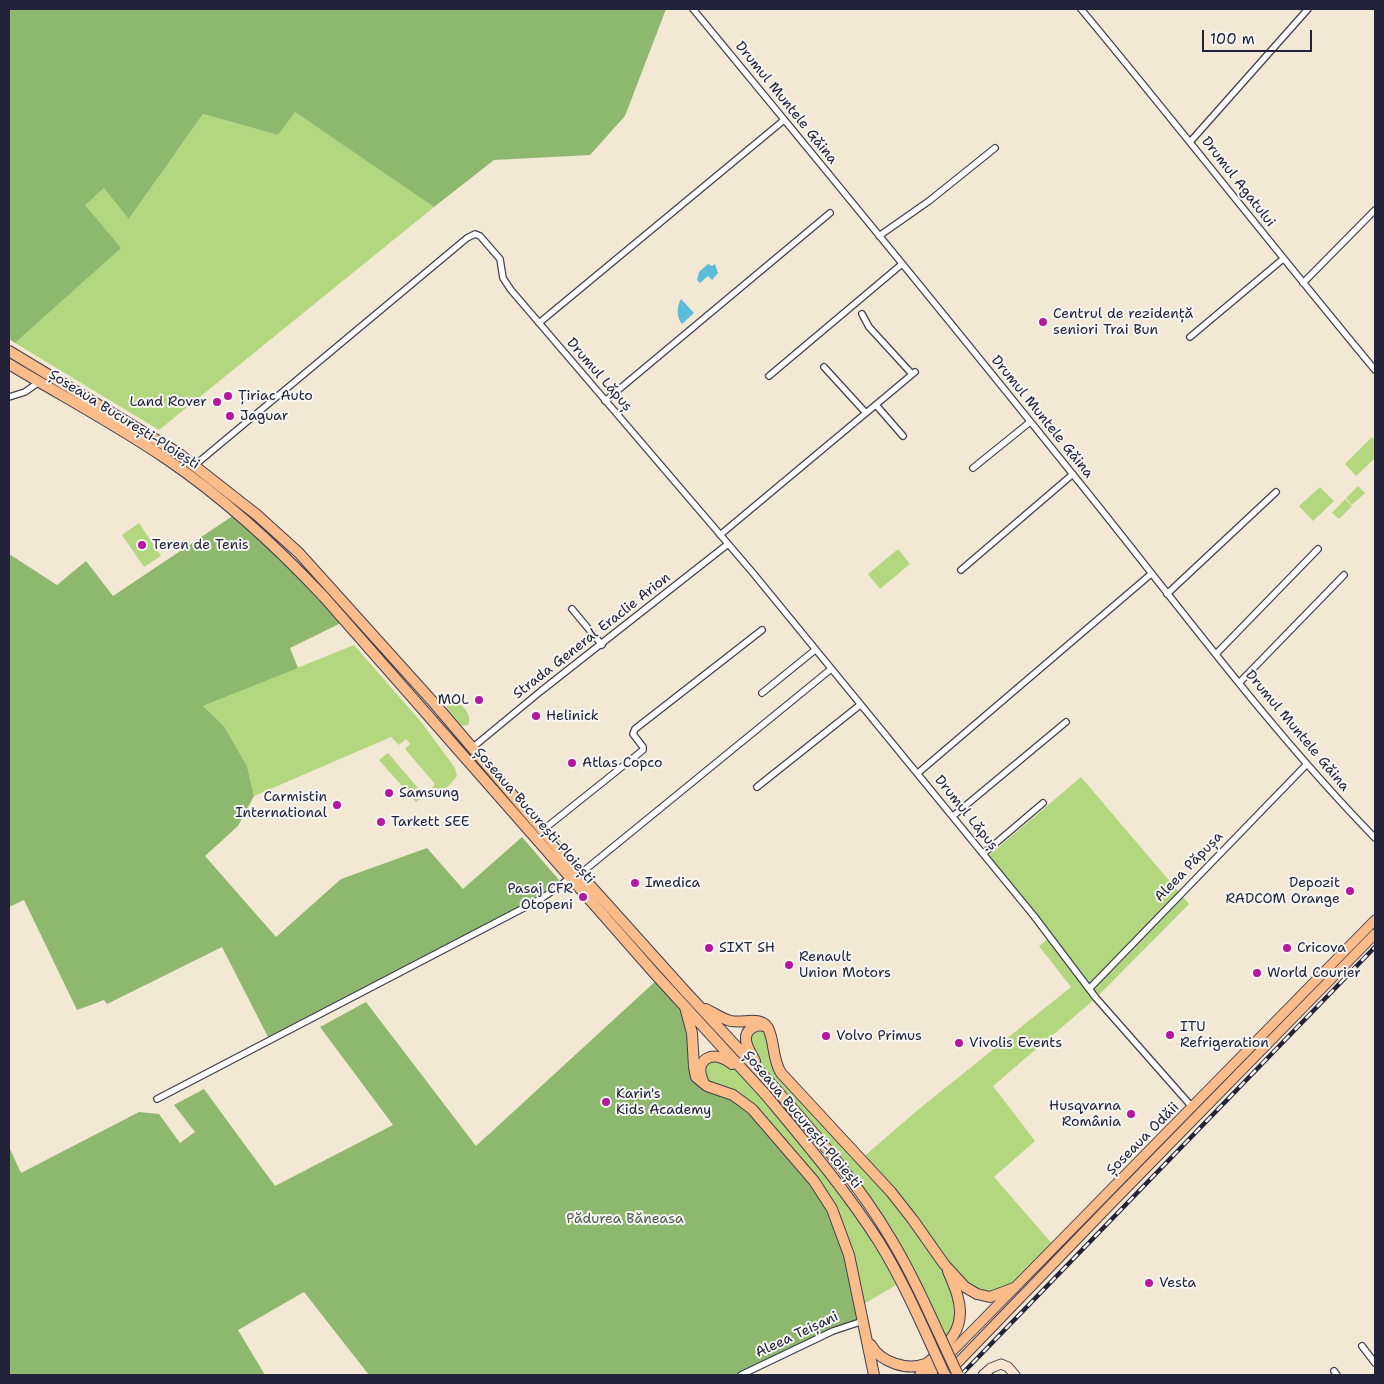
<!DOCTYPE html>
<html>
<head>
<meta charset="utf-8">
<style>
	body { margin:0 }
	#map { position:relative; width:1384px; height:1384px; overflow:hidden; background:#f2e8d4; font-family:"Shantell Sans",sans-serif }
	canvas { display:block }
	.frame { position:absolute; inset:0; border:10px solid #22223b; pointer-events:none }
	.scale { position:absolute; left:1202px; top:30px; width:110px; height:22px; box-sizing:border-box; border:2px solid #22223b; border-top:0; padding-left:6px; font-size:15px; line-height:18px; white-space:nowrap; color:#22223b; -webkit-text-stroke:4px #f6f6f2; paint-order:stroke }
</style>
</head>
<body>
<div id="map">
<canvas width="1384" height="1384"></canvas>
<div class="frame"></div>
<div class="scale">100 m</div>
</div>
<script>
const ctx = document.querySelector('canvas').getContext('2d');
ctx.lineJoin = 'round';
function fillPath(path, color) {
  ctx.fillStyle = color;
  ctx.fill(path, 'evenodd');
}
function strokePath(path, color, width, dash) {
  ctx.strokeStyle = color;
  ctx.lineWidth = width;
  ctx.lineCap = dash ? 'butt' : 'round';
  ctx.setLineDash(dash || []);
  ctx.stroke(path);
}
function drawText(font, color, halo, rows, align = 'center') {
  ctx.font = font + ' "Shantell Sans",sans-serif';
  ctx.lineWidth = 4;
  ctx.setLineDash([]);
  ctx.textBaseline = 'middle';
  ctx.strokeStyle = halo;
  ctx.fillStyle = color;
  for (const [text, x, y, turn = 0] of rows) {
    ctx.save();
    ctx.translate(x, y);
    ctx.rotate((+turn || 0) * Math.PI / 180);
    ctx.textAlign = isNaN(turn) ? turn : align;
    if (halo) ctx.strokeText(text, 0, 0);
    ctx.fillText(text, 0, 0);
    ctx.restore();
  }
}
fillPath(new Path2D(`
	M294,111L434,207L159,430L15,343L120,248L84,205L104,188L130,218L203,114L278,135Z
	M1372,437L1375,441V458L1356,476L1345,464Z
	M1358,486L1365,493L1352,505L1346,498Z
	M1320,487L1334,501L1313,521L1299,506Z
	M1345,499L1352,506L1339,519L1332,513Z
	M139,523L161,556L144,567L122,535Z
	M898,549L910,564L880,589L868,574Z
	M354,645L422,723L455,768L457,776C451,784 442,795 432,788L435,784L405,749L410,744L406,739L399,745L391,737L254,796L247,766L224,726L203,706Z
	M453,702C463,703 473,716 468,725L462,726L447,709V706Z
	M388,753L424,795L416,802L379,760Z
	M1081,777L1189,904L1096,998L993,1086L1035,1141L994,1177L1055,1247L1014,1288L984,1296L946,1265L960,1313L945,1346L890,1238L761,1073L747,1032L765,1027L775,1061L861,1159L919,1109L1071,987L1039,946L1050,937L986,858Z
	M706,1060H727L819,1158L901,1282L864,1304L707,1086L703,1064Z`), '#b3d77f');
fillPath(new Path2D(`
	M9,9H666L625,116L590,155L494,160L434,207L295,112L278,135L203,114L129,219L104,188L85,205L121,248L15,343L9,339Z
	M237,513L345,621L290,648L298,668L203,706L224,726L247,766L254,796L238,826L205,856L276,937L341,879L427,848L463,889L522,837L559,880L551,888L537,897L268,1037L222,947L107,1004L104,1000L77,1010L24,900L9,907V554L57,585L86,561L113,596Z
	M659,978L685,1006L694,1067L717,1089L762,1119L836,1219L863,1321L849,1325L741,1375H369L304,1292L238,1330L265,1375H9V1147L21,1173L139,1112L159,1114L180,1143L195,1132L174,1105L204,1089L275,1186L393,1125L320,1027L366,1002L476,1146Z`), '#8eb86e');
fillPath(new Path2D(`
	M708,264L712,266L715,264L718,273L712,280L708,276L700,283L697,280L699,272Z
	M681,299L694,313L682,324C676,317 677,306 681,299Z`), '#5abcd8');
const street = new Path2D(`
	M693,9C821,164 949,320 1075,477C1174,599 1266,726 1375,838
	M1081,9C1180,128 1276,251 1375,370
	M1190,142L1308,9
	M879,236L929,201L995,148
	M1303,283L1375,210
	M862,314L869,327L912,374
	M539,323L784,120
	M1190,337L1283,259
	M824,367L866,413
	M769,376L902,264
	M9,397L25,392L39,382
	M605,401L830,213
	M876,405L903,436
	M195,465L467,238L475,234L480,236L500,259L503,278L511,290L753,573L1034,916L1096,998L1193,1108
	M973,468L1030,422
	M720,535L915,372
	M961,570L1073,474
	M1167,594L1276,492
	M572,609L602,645
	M1216,654L1318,549
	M1239,683L1344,575
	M762,693L815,650
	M472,748L541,691L728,544
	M918,773L1151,574
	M757,787L860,705
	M953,816L1066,722
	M543,830L643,750V747L633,734L635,729L762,630
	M983,854L1043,803
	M580,874L831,669
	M1089,989L1307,764
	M157,1099L539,900L554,890L570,878
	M1362,1346L1375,1363
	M1334,1371L1337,1375
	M741,1375L833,1331L863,1321`);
const secondary = new Path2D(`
	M983,1375L991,1368L1001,1364L1008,1367L1015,1375`);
const primary = new Path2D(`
	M929,1375L1375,920
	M946,1375L1110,1205L1375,934`);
const highway = new Path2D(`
	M9,351L178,453L257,515L299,553L434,703L580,874L685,991L773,1086
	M9,364C62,396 117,425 168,460C225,499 277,547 324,597L655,974L765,1094
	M685,1007L692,1033L694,1067L696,1077L707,1086L733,1095L752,1109L814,1181L832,1209L849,1255L874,1375
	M706,1009C714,1013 722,1019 731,1021C743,1024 760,1015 768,1028C775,1042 772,1059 781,1073L891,1192L913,1220L944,1264L965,1287L977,1294L990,1297L1014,1288
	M755,1061C750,1051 739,1036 752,1028C756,1025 760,1025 764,1026
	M703,1081C693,1058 715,1049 732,1064
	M871,1345C880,1362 907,1371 925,1364C929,1363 933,1358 937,1354C950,1341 960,1331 960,1312C960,1297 953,1284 948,1271
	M920,1375L933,1362`);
strokePath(street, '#414052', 8);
strokePath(secondary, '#414052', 11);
strokePath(primary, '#414052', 11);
strokePath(highway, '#414052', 12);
strokePath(street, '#fff', 5.5);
strokePath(secondary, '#fde4d0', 9);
strokePath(primary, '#f9bc8a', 9);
strokePath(highway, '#f9bc8a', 10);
const rail = new Path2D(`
	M961,1375L1375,947`);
strokePath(rail, '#22223b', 4.5);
strokePath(rail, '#f6f6f2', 2.5, [8]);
const highwayBridge = new Path2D(`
	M773,1086C815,1134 858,1183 891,1239C917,1282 936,1329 958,1375
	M765,1094C805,1142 845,1189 879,1242C905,1284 924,1330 945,1375`);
strokePath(highwayBridge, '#414052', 12, []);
strokePath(highwayBridge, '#f9bc8a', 10);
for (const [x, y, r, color] of [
	[1043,322,5,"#b5179e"],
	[228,396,5,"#b5179e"],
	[217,402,5,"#b5179e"],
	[230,416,5,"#b5179e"],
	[142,545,5,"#b5179e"],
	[479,700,5,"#b5179e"],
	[536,716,5,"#b5179e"],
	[572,763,5,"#b5179e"],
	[389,793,5,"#b5179e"],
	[337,805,5,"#b5179e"],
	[381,822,5,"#b5179e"],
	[635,883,5,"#b5179e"],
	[1350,891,5,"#b5179e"],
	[583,897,5,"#b5179e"],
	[709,948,5,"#b5179e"],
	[1287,948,5,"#b5179e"],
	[789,965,5,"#b5179e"],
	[1257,973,5,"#b5179e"],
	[1170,1035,5,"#b5179e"],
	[826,1036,5,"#b5179e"],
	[959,1043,5,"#b5179e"],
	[606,1102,5,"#b5179e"],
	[1131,1114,5,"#b5179e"],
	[1149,1283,5,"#b5179e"]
]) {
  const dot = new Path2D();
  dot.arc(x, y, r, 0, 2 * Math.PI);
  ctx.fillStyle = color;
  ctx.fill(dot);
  strokePath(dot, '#f6f6f2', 2);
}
drawText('14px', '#22223b', '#f6f6f2', [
	["Drumul Muntele Găina",786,103,51],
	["Drumul Agatului",1238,182,52],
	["Drumul Lăpuș",599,375,49],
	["Drumul Muntele Găina",1042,417,51],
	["Șoseaua București-Ploiești",124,420,32],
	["Strada General Eraclie Arion",592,636,-38],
	["Drumul Muntele Găina",1297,731,50],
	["Drumul Lăpuș",966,813,51],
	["Șoseaua București-Ploiești",534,816,49],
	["Aleea Păpușa",1189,867,-46],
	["Șoseaua București-Ploiești",802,1120,50],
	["Șoseaua Odăii",1143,1139,-45],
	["Aleea Teișani",797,1335,-25]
]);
drawText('14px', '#22223b', '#f6f6f2', [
	["Centrul de rezidență",1053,314],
	["seniori Trai Bun",1053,330],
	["Țiriac Auto",238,396],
	["Land Rover",207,402,"right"],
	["Jaguar",240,416],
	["Teren de Tenis",152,545],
	["MOL",469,700,"right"],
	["Helinick",546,716],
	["Atlas Copco",582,763],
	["Samsung",399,793],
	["Carmistin",327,797,"right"],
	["International",327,813,"right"],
	["Tarkett SEE",391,822],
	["Imedica",645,883],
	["Depozit",1340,883,"right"],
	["RADCOM Orange",1340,899,"right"],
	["Pasaj CFR",573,889,"right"],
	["Otopeni",573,905,"right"],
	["SIXT SH",719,948],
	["Cricova",1297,948],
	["Renault",799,957],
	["Union Motors",799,973],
	["World Courier",1267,973],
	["ITU",1180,1027],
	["Refrigeration",1180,1043],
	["Volvo Primus",836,1036],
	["Vivolis Events",969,1043],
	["Karin's",616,1094],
	["Kids Academy",616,1110],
	["Husqvarna",1121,1106,"right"],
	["România",1121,1122,"right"],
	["Vesta",1159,1283]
], 'left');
drawText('14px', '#4e584f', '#f6f6f2', [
	["Pădurea Băneasa",625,1219]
]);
</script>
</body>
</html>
